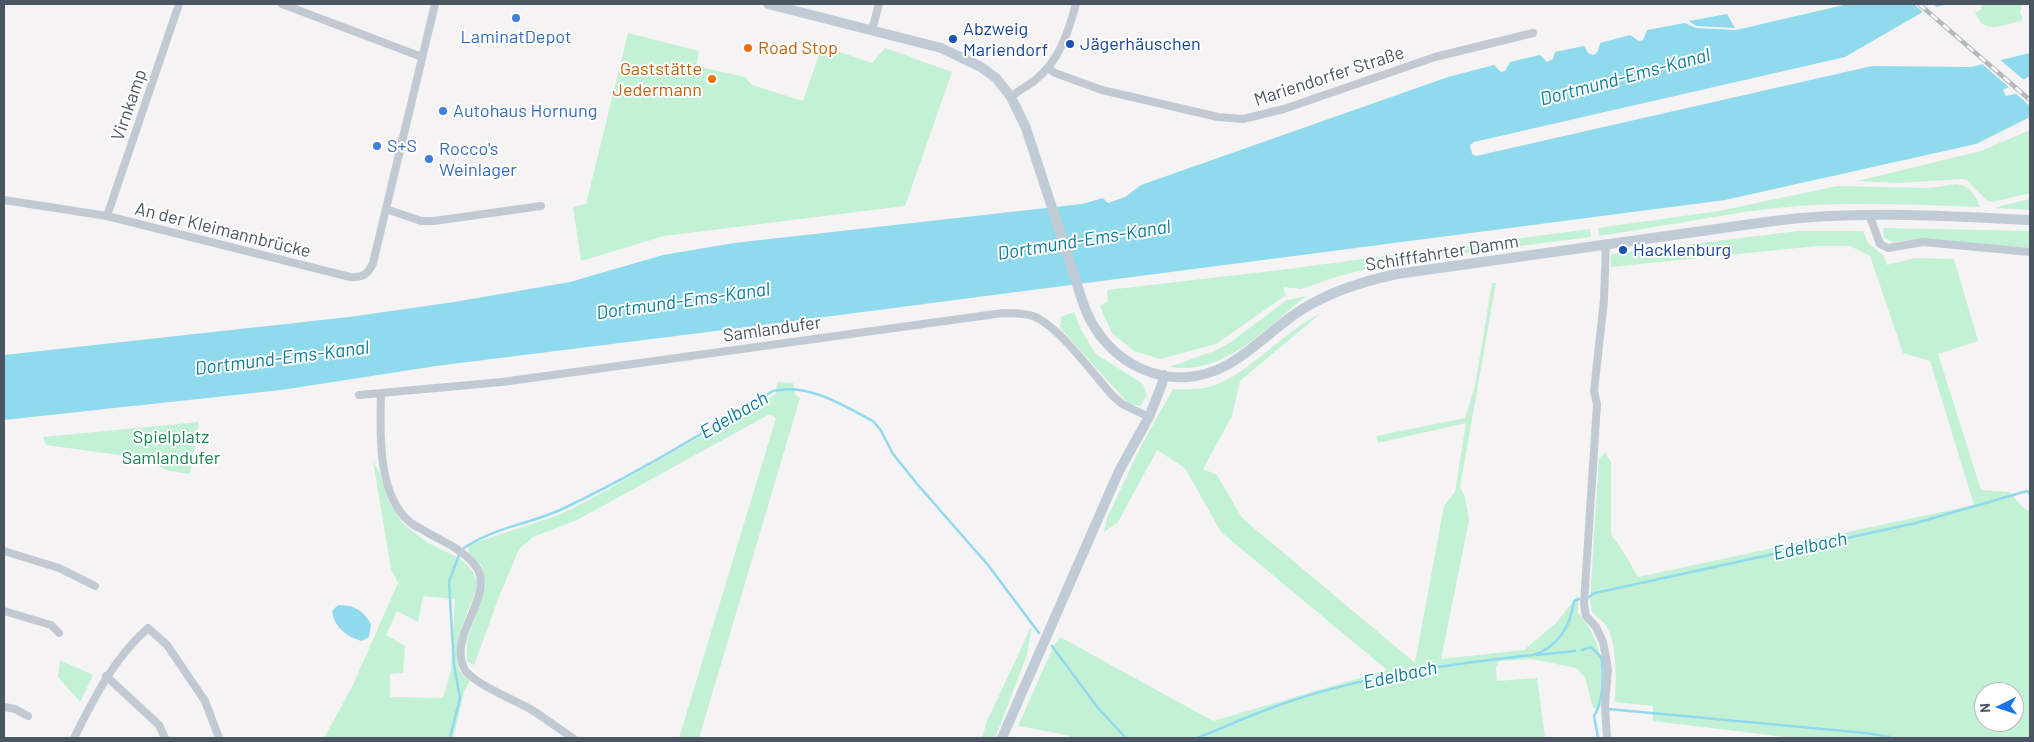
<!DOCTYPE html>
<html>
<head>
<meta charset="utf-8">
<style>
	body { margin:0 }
	#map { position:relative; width:2034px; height:742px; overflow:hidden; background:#f5f3f3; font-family:Barlow,sans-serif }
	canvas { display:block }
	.frame { position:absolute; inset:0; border:5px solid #4a5661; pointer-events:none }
	.north { position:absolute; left:1974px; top:682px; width:50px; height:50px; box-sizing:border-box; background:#fff; border:1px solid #b7bbc0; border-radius:50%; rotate:266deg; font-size:14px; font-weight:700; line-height:20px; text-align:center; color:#4a5661 }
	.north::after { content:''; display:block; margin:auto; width:18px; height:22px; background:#1a73e8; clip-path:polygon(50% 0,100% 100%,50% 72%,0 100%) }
</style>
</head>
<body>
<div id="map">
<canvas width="2034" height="742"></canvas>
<div class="frame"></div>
<div class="north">N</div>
</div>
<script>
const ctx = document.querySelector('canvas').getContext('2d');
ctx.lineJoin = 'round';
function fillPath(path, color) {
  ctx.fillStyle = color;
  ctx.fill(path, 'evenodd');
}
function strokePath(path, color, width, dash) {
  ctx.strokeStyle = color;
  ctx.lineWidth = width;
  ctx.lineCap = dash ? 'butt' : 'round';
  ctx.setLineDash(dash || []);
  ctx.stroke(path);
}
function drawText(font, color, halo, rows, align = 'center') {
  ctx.font = font + ' Barlow,sans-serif';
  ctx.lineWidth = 4;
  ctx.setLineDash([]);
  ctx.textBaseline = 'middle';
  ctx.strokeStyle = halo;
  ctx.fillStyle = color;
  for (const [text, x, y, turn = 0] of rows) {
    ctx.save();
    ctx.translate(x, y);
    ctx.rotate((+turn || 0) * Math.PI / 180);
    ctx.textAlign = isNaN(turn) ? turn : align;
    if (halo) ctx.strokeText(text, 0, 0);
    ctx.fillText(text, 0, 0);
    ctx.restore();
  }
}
fillPath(new Path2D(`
	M1982,4H2022L2020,13L2023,17L2021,21C2001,25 1984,36 1975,12L1981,10Z
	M628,33L699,51L696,66L745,77L752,85L803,101L822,46L872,63L885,48L952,72L905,206L664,236L581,261L573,207L586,204Z
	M2030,130V193L1993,202L1987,201L1967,180L1961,179L1899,183L1857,181L1981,151Z
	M1956,184C1970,186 1975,194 1980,207C1907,205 1833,200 1760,210C1707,217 1653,228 1599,236L1598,228L1719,211L1837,186L1930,188Z
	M2030,199V210L1993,208Z
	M1883,228L2030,231V248L1923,239L1893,242L1884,238Z
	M1590,229L1591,237L1394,262L1339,276L1301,289L1283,287L1286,295L1216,344L1160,359L1134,351L1112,333L1100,306L1108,301L1107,290L1272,271Z
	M1798,231H1863L1868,243L1883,255L1887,265L1915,258L1954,259L1978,341L1938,354L1981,490L2010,492L2021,506L2030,512V738L1903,737L1902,738H1793L1653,721V706L1615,702C1616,681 1618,639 1604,623C1600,619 1595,615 1592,612L1590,600L1599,459L1605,452L1611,462V534L1626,556L1638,577L1974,505L1930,361L1903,353L1870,256L1850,246H1817L1611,267V254ZM1984,692H2014V722H1984Z
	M1492,283H1496L1460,487L1465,497L1469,520L1441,659L1524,650L1556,623L1578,595V613C1606,644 1602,671 1599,710L1593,708L1585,677L1576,668L1532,659L1499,661L1496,667L1497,681L1537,678L1545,738H1072L1067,735L1018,726L1054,645L1060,637L1213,721L1387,670L1221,532L1185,468L1157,450L1118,522L1104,532L1107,518L1142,444L1173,389C1186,390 1199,390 1212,386C1248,375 1284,331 1321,313L1240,381L1232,416L1203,469L1217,475L1242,518L1415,663L1444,506L1455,492L1466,423L1378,443L1376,436L1465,418L1475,386Z
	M1306,296C1266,328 1225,376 1169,367L1214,351L1231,342L1287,300Z
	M1074,312L1081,330L1096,354L1143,384L1147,395L1140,406L1129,404L1060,328L1061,317Z
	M777,382L793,383L795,395L800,398L699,738H679L776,418L770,414L577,520L533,537L519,549L499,597L474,665L467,661V641L486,585L482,566L469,553L468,545L559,515L589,500L776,394Z
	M199,422L190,474L169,471L149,462L127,456L46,445L43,437Z
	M373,461L379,472L389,502L403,524L428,543L459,558L472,570L478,584C471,605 450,648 459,669C461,673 467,677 470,681L464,692L453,738H324L352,687L398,583L391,569ZM423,596L455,599L451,670L443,698L390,697V674L403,673L405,646L386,635L397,611L418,622Z
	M1032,625L1027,655L995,738H982L987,721Z
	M60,660L93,675L80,702L58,677Z`), '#c3f1d5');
fillPath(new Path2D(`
	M1848,4H1948L1928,9L1845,57L1474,142L1470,145L1472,154L1476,156L1872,66L1971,67L2030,53V76L2003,90L2006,96L2030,91V117L1976,144L1725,200L732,329L436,366L281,390L4,420V355L349,317L454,302L570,282L663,255L734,243L1082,204L1103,198L1108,203L1125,197L1141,185L1448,77L1494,65L1501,72L1505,71L1510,62L1540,55L1547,62L1553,59L1555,52L1584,46L1588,53L1594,55L1598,51L1600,43L1630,35L1639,41L1643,40L1647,30L1685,23L1696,28L1736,30Z
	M1727,14L1735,28L1696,26L1689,21Z
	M338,605C354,605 363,610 371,624L369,637L362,641C347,637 334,627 332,611Z`), '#90daee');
fillPath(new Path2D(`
	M1914,4H1933L1939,9L1925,14Z
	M1998,58L2025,81L2011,89L1980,62Z
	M2030,89V106L2014,92Z`), '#f5f3f3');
strokePath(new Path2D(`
	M464,548C497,526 527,525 560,510C633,476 703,433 773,391C809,383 842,405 873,421L880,429L893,454L918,485L988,565L1039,633
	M1587,598L1595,593L1916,523L2027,491L2030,494
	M1052,646L1098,708L1126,738
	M1582,650L1591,647L1601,657C1604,672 1603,704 1594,716L1598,737
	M1537,655L1575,651
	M1608,709L1866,733L1890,737
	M450,738L460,698L454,665L449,582L459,555
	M1197,738C1225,727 1253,714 1282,704C1363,676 1448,664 1533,655C1558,648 1571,625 1574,601L1579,599`), '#90daee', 2.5);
strokePath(new Path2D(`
	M282,4L422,57
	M872,30L879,4
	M1048,68L1055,73L1102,90L1218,117L1243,119L1284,109L1435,57L1533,33
	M1011,97C1018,91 1026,87 1034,81C1059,62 1068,33 1076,4
	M4,200L107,216L350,277C363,278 368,274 373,263L435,4
	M386,209L421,221H434L541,206
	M1869,214L1880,244L1888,248L1923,242L2030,252
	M107,216L179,4
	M1606,244L1604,300L1594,391L1597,404L1584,603L1586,616L1596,627L1603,642L1606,657L1608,670L1605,705L1607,738
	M381,394C380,433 377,496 411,523C416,527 422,529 428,533C444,542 466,551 477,568C494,595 450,634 463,666C469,683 516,700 532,710C546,719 559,729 573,738
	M359,395L502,382L1003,313C1013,313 1023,313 1033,316C1059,326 1093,374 1112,395L1122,404L1149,417
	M4,551L59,568L95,586
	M4,611L51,625L59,633
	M106,676L159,725L165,738
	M4,707L15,709L28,716
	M74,738C94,698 114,658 148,628L167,645L205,701L219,738`), '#c1cad2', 8);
strokePath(new Path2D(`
	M768,4L941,48L981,67L996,78L1011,97L1026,128L1084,306C1106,365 1171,397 1229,364C1260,346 1283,318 1315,302C1341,288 1369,280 1397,274L1773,221C1858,210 1944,216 2030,220
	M1002,738L1119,471L1149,417L1162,384L1164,375`), '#c1cbd6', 10);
const rail = new Path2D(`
	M1919,4L2030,100`);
strokePath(rail, '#b5b8bd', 4.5);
strokePath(rail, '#fff', 2.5, [8]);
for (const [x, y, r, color] of [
	[516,18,5,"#3f7fe0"],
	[953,39,5,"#1a4fb4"],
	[1070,44,5,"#1a4fb4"],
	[748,48,5,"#e8710a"],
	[712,79,5,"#e8710a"],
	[443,111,5,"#3f7fe0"],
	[377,146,5,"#3f7fe0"],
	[429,159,5,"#3f7fe0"],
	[1623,250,5,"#1a4fb4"]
]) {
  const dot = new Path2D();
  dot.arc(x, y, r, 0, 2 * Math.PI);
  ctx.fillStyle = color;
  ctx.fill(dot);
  strokePath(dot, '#fff', 2);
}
drawText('18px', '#164399', '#fff', [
	["Abzweig",963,29],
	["Mariendorf",963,50],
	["Jägerhäuschen",1080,44],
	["Hacklenburg",1633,250]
], 'left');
drawText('18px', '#366cbe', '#fff', [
	["LaminatDepot",516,37,"center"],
	["Autohaus Hornung",453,111],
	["S+S",387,146],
	["Rocco's",439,149],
	["Weinlager",439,170]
], 'left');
drawText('18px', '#c56008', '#fff', [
	["Road Stop",758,48],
	["Gaststätte",702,69,"right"],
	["Jedermann",702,90,"right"]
], 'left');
drawText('18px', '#4a5661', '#fff', [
	["Mariendorfer Straße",1329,76,-18],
	["Virnkamp",129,105,-71],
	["An der Kleimannbrücke",223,230,14],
	["Schifffahrter Damm",1442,253,-9],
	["Samlandufer",772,329,-8]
]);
drawText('18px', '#17864f', '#fff', [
	["Spielplatz",171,437],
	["Samlandufer",171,458]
]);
drawText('italic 19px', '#0c7c9b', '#fff', [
	["Dortmund-Ems-Kanal",1625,77,-15],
	["Dortmund-Ems-Kanal",1084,240,-9],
	["Dortmund-Ems-Kanal",683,301,-8],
	["Dortmund-Ems-Kanal",282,358,-7],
	["Edelbach",734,415,-30],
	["Edelbach",1810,546,-12],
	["Edelbach",1400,675,-12]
]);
</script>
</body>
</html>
